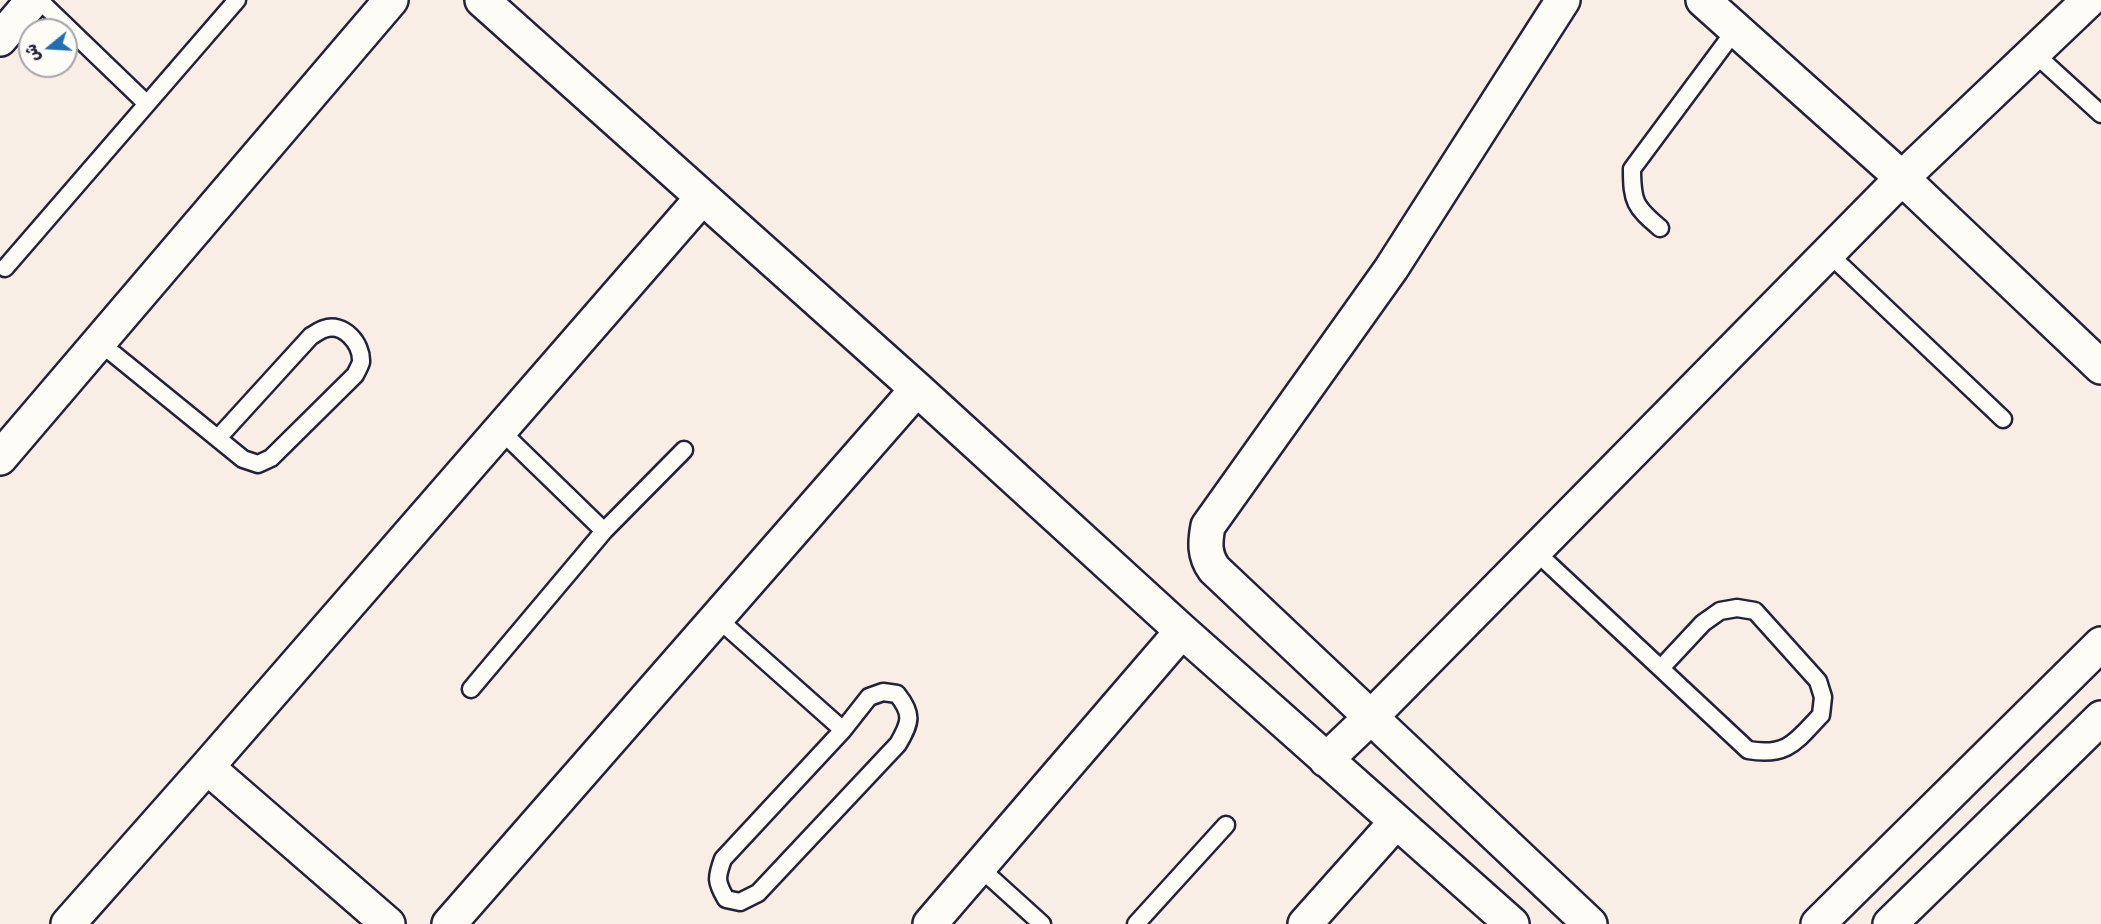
<!DOCTYPE html>
<html>
<head>
<meta charset="utf-8">
<style>
	body { margin:0 }
	#map { position:relative; width:2101px; height:924px; overflow:hidden; background:#f9eee5; font-family:Caveat,"Playpen Sans Arabic",sans-serif }
	canvas { display:block }
	.north { position:absolute; left:18px; top:18px; width:60px; height:60px; box-sizing:border-box; background:#fdfcf7; border:2px solid #a5a5ac; border-radius:50%; rotate:252deg; font-size:16px; font-weight:700; line-height:24px; text-align:center; color:#22223b }
	.north::after { content:''; display:block; margin:auto; width:21px; height:27px; background:#1f6fb2; clip-path:polygon(50% 0,100% 100%,50% 72%,0 100%) }
</style>
</head>
<body>
<div id="map">
<canvas width="2101" height="924"></canvas>
<div class="north">ش</div>
</div>
<script>
const ctx = document.querySelector('canvas').getContext('2d');
ctx.lineJoin = 'round';
function strokePath(path, color, width, dash) {
  ctx.strokeStyle = color;
  ctx.lineWidth = width;
  ctx.lineCap = dash ? 'butt' : 'round';
  ctx.setLineDash(dash || []);
  ctx.stroke(path);
}
const service = new Path2D(`
	M39,0L147,104
	M2034,53L2101,114
	M1660,228C1635,207 1632,202 1632,169L1736,29
	M1828,253L2003,419
	M5,268L237,0
	M99,342L243,459L258,464L271,458L355,375C357,371 360,366 361,362C362,343 343,322 324,329C320,330 315,334 311,336L218,438
	M604,531L684,450
	M1535,551L1748,750C1788,757 1796,741 1821,715L1823,697L1818,681L1755,611L1737,608L1720,611L1703,623L1661,668
	M717,618L843,730
	M471,689L604,531L500,430
	M883,692L897,694C913,714 911,722 898,744L758,893L740,902L726,899C716,882 716,878 723,859L843,730L869,697Z
	M979,867L1042,924
	M1136,924L1226,825`);
const minor = new Path2D(`
	M482,0L917,389L1182,631L1512,924
	M1563,0L1391,269L1208,526C1205,542 1204,555 1214,569L1590,924
	M1703,0L1902,178L2101,367
	M0,39L33,0
	M0,458L391,0
	M1326,760L1370,718L1902,178L2089,0
	M207,767L388,924
	M68,924L207,767L702,198
	M449,924L917,389
	M930,924L1182,631
	M1305,924L1396,822
	M1818,924L2101,644
	M1890,924L2101,718`);
strokePath(service, '#22223b', 21);
strokePath(minor, '#22223b', 38);
strokePath(service, '#fdfcf7', 16);
strokePath(minor, '#fdfcf7', 33);
</script>
</body>
</html>
